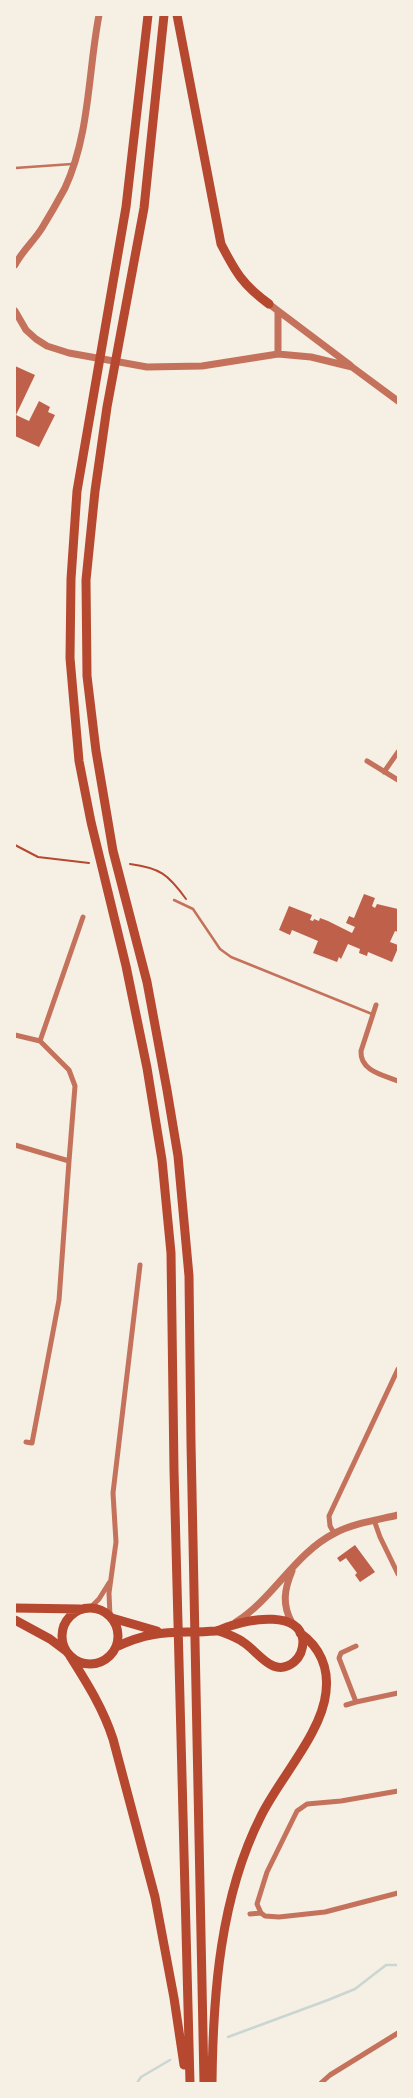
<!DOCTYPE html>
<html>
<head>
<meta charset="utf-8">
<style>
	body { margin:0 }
	#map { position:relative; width:413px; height:2098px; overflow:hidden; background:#f6efe4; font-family:"Source Sans 3",sans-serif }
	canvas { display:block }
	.frame { position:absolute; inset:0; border:16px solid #f6efe4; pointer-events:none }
</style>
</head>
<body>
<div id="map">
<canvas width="413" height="2098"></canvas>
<div class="frame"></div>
</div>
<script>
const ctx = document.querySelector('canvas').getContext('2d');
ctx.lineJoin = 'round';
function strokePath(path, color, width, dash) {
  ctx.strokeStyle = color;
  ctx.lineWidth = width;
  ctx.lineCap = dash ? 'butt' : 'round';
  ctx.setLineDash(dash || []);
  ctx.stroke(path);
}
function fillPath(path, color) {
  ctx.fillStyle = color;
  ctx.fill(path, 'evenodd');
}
strokePath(new Path2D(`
	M228,2037L328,2000L355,1989L386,1965H398
	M137,2083L141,2077L170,2060`), '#c9d6d2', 2.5);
fillPath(new Path2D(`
	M15,366L35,375L16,415L29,421L39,401L50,407L48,412L55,415L39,447L15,436Z
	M364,894L375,898L372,906L375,908L377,904L398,909V932L395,931L390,942L398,945V948L392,962L368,952L367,956L359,953L360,949L348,944L341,959L339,957L337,962L313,953L318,941L292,930L290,935L279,930L289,906L312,915L310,920L313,921L314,919L319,921L320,918L328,921L352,933L355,927L346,923L349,916L354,918Z
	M355,1545L375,1572L360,1582L355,1575L357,1573L346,1558L340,1562L337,1558Z`), '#bf614a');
strokePath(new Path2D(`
	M15,845L38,857L89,863
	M130,864C160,868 168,874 186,899`), '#b5482f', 2);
strokePath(new Path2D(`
	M15,168L72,164
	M174,900L193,909L220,949L231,957L372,1014`), '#c5725c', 2.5);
strokePath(new Path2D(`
	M367,761L398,780
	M384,772L398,752
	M376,1005L361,1051C360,1071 383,1075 398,1081
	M15,1035L40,1041L69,1070L75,1086L69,1161L15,1145
	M40,1041L83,917
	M26,1442L32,1443L59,1300L69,1161
	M374,1520L380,1537L398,1574
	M334,1533L330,1526L329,1516L398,1369
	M90,1608L99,1599L109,1583
	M110,1616L109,1593L116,1542L113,1493L140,1265
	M356,1646L341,1653L339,1658L356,1702L398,1693
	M346,1705L356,1702
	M398,1791L341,1801L307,1804L297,1811L267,1872L257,1904L261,1913L265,1916L279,1917L325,1912L398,1893
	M250,1914L261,1913
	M321,2083L330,2075L398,2033`), '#c5725c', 5);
strokePath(new Path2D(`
	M15,265C22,251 34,241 42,228C50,215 58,201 65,188C90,134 88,72 99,15
	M269,304L350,365
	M15,311L26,330L36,339L47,346L69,353L147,367L202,366L278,354L311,357L352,367L398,401
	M278,311V354
	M236,1622C274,1598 295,1553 335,1533C354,1523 377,1520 398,1515
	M292,1623C282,1605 284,1590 292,1571`), '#c5725c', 7);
strokePath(new Path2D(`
	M148,15L126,207L77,491L71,579L70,658L79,761L91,822L126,966L147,1068L162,1160L171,1253L174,1470L190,2083
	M164,15L144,208L107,407L95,491L86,580L87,676L96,751L113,851L147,982L167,1090L178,1156L189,1276L191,1443L204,2083
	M177,15L221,244C236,273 243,285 269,304
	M15,1608L80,1609
	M62 1636a28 28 0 1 1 56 0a28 28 0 1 1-56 0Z
	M112,1618L157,1631
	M15,1620L50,1639L66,1651
	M116,1647C155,1628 176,1634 216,1631C221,1630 226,1627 230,1626C250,1619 300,1610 303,1641C303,1649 300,1657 294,1662C273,1679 259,1652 243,1642C236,1637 227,1634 219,1631
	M70,1656C87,1683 103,1708 113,1739L155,1897L174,1998L184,2065
	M212,2083C213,1994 220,1897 261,1816C279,1779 322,1733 326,1692C329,1668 320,1647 300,1633`), '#b5482f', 9);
</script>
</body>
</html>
